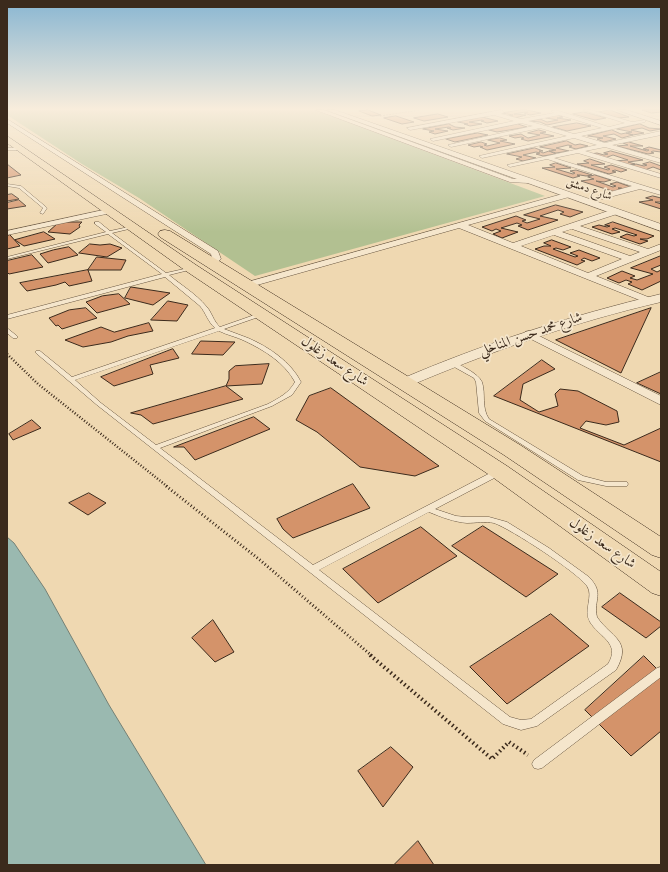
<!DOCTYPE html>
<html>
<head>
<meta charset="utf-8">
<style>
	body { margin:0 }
	#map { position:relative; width:668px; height:872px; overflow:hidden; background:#efd8b1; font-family:"IM FELL DW Pica",serif }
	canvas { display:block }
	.frame { position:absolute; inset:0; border:8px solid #3b2a1c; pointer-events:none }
</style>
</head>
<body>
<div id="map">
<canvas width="668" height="872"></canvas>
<div class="frame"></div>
</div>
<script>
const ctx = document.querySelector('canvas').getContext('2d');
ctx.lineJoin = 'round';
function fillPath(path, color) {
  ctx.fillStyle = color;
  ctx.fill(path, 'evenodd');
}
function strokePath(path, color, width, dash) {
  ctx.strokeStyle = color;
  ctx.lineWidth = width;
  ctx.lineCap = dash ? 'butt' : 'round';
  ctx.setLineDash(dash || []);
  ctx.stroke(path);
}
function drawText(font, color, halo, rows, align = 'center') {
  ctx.font = font + ' "IM FELL DW Pica",Amiri,serif';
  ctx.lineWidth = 3.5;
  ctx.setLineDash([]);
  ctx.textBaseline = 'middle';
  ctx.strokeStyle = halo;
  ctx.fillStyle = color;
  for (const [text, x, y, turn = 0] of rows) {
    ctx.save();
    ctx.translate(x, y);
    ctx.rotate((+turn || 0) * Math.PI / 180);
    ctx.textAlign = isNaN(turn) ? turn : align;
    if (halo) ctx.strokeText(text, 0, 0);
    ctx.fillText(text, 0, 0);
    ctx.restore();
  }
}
fillPath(new Path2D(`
	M7,110H315L545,196L255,276L139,198L82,164L7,115Z`), '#b2c091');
const water = new Path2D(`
	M7,537L14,543L45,589L109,705L206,865H7Z`);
fillPath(water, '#9ab9b0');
strokePath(water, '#748075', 1);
const building = new Path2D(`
	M368,110L381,115L372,116L359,111Z
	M520,110H527L541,113L530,115L524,113L528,112H525L514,114L526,115L515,118L509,116L513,115L502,113Z
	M610,110L629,117L618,118L599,112Z
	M642,110H661V112L652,113Z
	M584,112L606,118L595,120L573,114Z
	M438,114L448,117L424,121L414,118Z
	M557,115L563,117L557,118L571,120L547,125L540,122L529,121L540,119L547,122L558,120L546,118Z
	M396,116L414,122L402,124L384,118Z
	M482,117L498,121L487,123L481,121H484L482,120L469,122L482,124L470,126L464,124H468L458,122Z
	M577,123L591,126L567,131L553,127Z
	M449,124L455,127L465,128L453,130L447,128H451L449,127L435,129L448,131L435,134L429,132L434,131L423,129Z
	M518,124L527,127L497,132L489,130Z
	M640,124L649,128L661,129L650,131L642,128L631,130L644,133L633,135L626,133L632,132L617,129Z
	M539,130L546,132L540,133L554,136L528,141L521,139L524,138L521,137L515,138L509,136L521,134L528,138L540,135L528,133Z
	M612,130L621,134L626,133L633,135L622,138L614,134L603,136L616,139L604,142L597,139L603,138L588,136Z
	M478,133L488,135L455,142L446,139Z
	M500,138L507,140L500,141L515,144L487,150L480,147H483L480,146L474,147L468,145L481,142L487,144L484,145L487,146L500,143L488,140Z
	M567,141L575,145L580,144L588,146L576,149L569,147L572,146L568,145L556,148L569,151L556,153L549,151L556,150L540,147Z
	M629,142L643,146H630L647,151L649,150L643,149L649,147L661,150V152L653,151L651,152L654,153L648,154L617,146L628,145L623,143Z
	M535,148L543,151H539L543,153L549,151L556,154L543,156L536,154L540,153L536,152L523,155L536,158L523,161L516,159L522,157L507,154Z
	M611,151L643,160L628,162L635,164L629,165L613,161L628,160L613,155L605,158L591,154L597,153L604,155L608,154L604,153Z
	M590,159L605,164L591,165L608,170L610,169L604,167L611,165L627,170L621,172L615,170L612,171L616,172L609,174L577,164L589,163L584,161Z
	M650,162L661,166V170L653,167L645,170L629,166L636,164L644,166L647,165L643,164Z
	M556,163L571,168L556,169L573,174L575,173L570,171L576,170L592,175L586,176L580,175H577L580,176L573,178L542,168L555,167L550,165Z
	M7,164L21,175L7,178Z
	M595,175L611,180L604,182L596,181L613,187L616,186L610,184L617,182L634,188L627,190L621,188H618L622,189L615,192L581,181L594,179L588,177Z
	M12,194L19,199L7,201V195Z
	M653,196L661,198V202H655L661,204V209L639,202L653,200L646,198Z
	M19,200L26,206L7,209V203Z
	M556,205L583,212L570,217L560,214L564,212L558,210L540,216L558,220L528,230L518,226L522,225L517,223L501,228L518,232L502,238L493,234L501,231L496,229L492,231L482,227L516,216L526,220L522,221L527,223L540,219L524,215Z
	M66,222H82L79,225L80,227L70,234L48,232L58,223Z
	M613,222L654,236L647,239H640L648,241L640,244L620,237L627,234L634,236L637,235L615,228L612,229L620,232L612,234L592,227L599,225L607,227L610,226L605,225Z
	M44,232L55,239L24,246L15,240Z
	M10,235L20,246L7,249V236Z
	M552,240L571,247L563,250L556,248L553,249L575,257L578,256L570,253L579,250L600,258L592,261L584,258L581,260L585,261L577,265L535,249L544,246H551L544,243Z
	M90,244L100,245L110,244L122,248L107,257L79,253Z
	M69,247L78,255L48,263L40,254L53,250Z
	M32,255L43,267L9,274L7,272V261Z
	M661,256V265L651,269L657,272L661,270V281L642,290L628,284L632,282L626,280L619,283L607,278L622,271L635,276L630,278L637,280L653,274L631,268Z
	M97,257L126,260L121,270H88Z
	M88,270L92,281L69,286L65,282L56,285L27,291L20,283Z
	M131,287L170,293L153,305L125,298Z
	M119,294L130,304L97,313L86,302L102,296Z
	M168,301L188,305L177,321L151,320Z
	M86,308L97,318L62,329L58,325L56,326L49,318L69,310Z
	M651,308L621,373L556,340Z
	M149,323L153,331L128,336L111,342L83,347L65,340L101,327L114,332Z
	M201,341L235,342L223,355L192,354Z
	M173,349L179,358L150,365L153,374L114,386L101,377Z
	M542,360L555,369L523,384L520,400L539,412L558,406L555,394L560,389L578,391L617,411L619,422L606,425L586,421L580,428L624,445L661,428V462L494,396Z
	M269,364L262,384L226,386L229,379V371L235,366Z
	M661,372V394L637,383Z
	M226,386L243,399L153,424L141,415L131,413Z
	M331,388L439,466L415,476L360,467L317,432L296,420L309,396Z
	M254,417L270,429L195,460L184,447H174Z
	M32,420L41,428L13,440L9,434Z
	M353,484L370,508L293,538L283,529L277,519Z
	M89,493L106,503L88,515L69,503Z
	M483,526L558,574L526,597L452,546Z
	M421,527L457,556L378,603L343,569Z
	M620,593L661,622V626L646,638L602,607Z
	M551,614L589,646L507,704L470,667Z
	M213,620L234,652L215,662L192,638Z
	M644,656L661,673V731L631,756L585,710Z
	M391,747L413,767L383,807L358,771Z
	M418,841L434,865H394Z`);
fillPath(building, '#d4936a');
strokePath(building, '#3b2a1c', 1);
const service = new Path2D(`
	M7,148H21L23,149L21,150H7Z
	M7,184L21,186L46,207L47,208L43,214L40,213L43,208L19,188L7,186Z
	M95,222H99L110,231L133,226V228L112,233L166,273L193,267V269L169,275C181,285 196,294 206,306C212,312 213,321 220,327L260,313H264V315L224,329C232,332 240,335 248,338C269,347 291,362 301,382L292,395L272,406L160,448L313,565L496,470H502L503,472L502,474L435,509L456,516L466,517H489L507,522L549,548L589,577C605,594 593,599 597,617C611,638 633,640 616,670L537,726L521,730L503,724L97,405L36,353V351H40L72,377L215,328C208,322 206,313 200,306L165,277L7,319V315L162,274L108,234L7,259V257L106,232L95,224ZM219,331C227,335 237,337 245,341C264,350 285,363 295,382C289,393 279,398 268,404L156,445L101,403L75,380ZM429,512C441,517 454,522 467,523C476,523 485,521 494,523C511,529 577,572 587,586C594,596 583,610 590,622C599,637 621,643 608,664L531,719L521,720L510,717L319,570Z
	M7,328L17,336V338H13L7,333Z
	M451,361C459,364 479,374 482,382C486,394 481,407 489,419L583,476L606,482H627L628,484L627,486H606L578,480L485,421L479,413L476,382L474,378L449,364L448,363Z
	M661,667V677L542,768L538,769L534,768L532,764L534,760L657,668Z`);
const minor = new Path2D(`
	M316,110H324L513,179H528L531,181L528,183L510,182Z
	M501,110L504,112L501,114L521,119L554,113L551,111L556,110L609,127L625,123L583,110H591L632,122L645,120V122L581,136L605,143L661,131V135L612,145L661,159V163L605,147L585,151L661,174V178L578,153L554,158L661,191V195L640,189L602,199L598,197L599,195L632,186L547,159L510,167L507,165L597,145L574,138L482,158L479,156L567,136L540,128L451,147L448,145L533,126L521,123L433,141L430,139L514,121L494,115L410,130L407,128ZM560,115L602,128L574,134L528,121Z
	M7,119L218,251L221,259L214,265H208L207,263L212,258L211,254L7,123Z
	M566,193H569V197L468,225L513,243L611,210H617V214L580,226L648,249L661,244V250L596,276L653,299L655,301L653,303H647L459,228L250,287L247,288L242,285L244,283ZM572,229L640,252L630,256L562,232ZM554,235L622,259L588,273L521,246Z
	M108,209L112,211L111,213L7,235V231Z
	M529,331L661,396V405L525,336L524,334L525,332Z`);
const tertiary = new Path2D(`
	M326,110H335L661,224V231Z
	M617,110H627L661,121V125Z
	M661,294V302C574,322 492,351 409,386H399L396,383L399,380C485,343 570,316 661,294Z`);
const primary = new Path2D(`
	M7,136L196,265L507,466L661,572V596L652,593L491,476L186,271L7,143Z
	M165,230L170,231L520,445L661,537V558L652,555L504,455L160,237L158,234L160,231Z`);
strokePath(service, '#685641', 1);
strokePath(minor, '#685641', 1);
strokePath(tertiary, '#685641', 1);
strokePath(primary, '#3b2a1c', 1);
strokePath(new Path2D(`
	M380,116L420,110`), '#3b2a1c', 1, [0.5, 1]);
strokePath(new Path2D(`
	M7,354L8,355`), '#3b2a1c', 2, [1, 1.5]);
strokePath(new Path2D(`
	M7,354L38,384L168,487`), '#3b2a1c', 2.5, [1, 2]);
strokePath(new Path2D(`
	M166,486L260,560L372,656`), '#3b2a1c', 3, [1, 2.5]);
strokePath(new Path2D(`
	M370,655L492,759L509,742L528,755`), '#3b2a1c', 4, [1.5, 3]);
fillPath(service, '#f5e6cc');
fillPath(minor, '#f5e6cc');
fillPath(tertiary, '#f5e6cc');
fillPath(primary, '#efd8b1');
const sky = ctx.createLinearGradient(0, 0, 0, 232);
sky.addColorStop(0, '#89b6d2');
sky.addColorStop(0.47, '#f8eddc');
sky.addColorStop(1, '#f8eddc00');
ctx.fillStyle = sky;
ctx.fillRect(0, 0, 668, 232);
drawText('12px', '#3b2a1c', '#f5e6cc', [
	["شارع دمشق",589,190,19]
]);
drawText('14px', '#3b2a1c', '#f5e6cc', [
	["شارع محمد حسن المناخلي",531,335,-19],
	["شارع سعد زغلول",334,362,34],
	["شارع سعد زغلول",602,544,35]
]);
</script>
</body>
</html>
